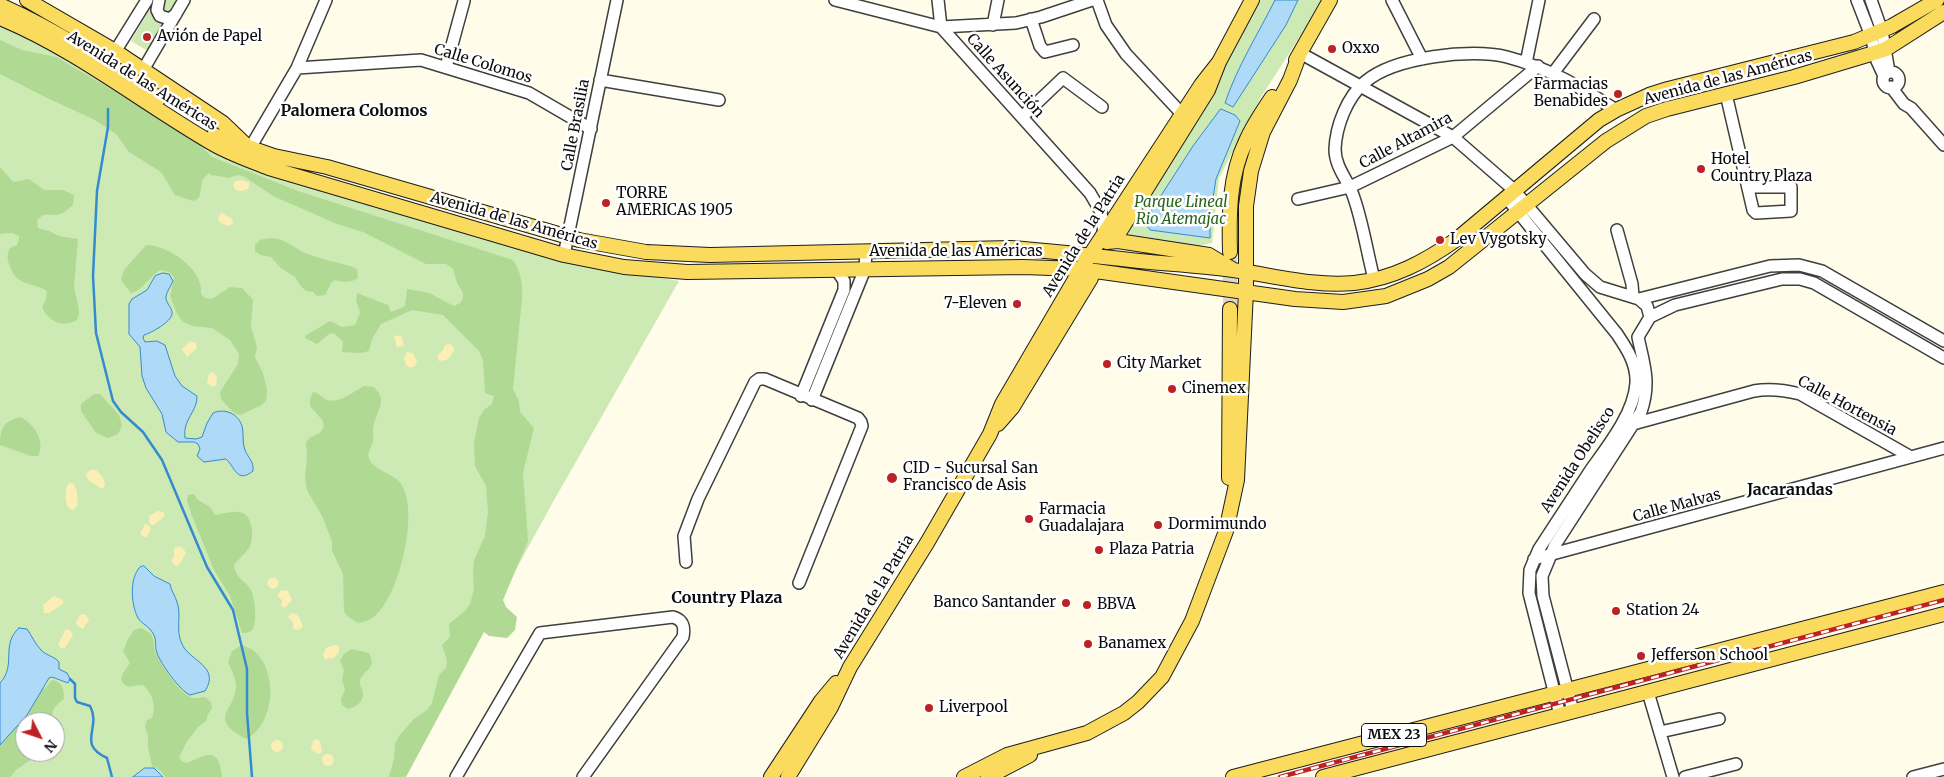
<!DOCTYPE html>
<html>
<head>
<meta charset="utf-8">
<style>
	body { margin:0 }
	#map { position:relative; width:1944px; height:777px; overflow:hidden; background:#fffcea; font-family:Merriweather,serif }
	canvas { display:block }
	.north { position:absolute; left:15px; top:712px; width:50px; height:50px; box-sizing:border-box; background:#fff; border:1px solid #9e9e9e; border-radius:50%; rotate:131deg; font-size:14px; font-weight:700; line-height:20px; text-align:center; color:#0c0c0c }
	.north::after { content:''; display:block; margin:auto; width:18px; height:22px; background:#bd2223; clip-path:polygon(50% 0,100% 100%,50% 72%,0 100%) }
</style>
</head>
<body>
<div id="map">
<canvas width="1944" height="777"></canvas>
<div class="north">N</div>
</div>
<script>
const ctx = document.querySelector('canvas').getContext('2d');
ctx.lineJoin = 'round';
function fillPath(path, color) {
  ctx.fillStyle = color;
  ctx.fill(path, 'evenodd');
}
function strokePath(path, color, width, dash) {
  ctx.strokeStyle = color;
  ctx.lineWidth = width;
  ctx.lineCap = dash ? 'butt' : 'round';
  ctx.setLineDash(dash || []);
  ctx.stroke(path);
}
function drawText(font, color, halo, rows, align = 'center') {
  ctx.font = font + ' Merriweather,serif';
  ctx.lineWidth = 5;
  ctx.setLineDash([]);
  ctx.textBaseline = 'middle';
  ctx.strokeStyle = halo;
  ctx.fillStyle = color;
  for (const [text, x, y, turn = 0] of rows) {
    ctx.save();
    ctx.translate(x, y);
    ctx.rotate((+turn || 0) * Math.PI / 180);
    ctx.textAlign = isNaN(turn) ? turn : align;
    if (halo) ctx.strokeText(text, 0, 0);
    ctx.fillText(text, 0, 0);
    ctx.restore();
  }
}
fillPath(new Path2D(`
	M155,0L153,15L157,20L164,22L148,51L131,41Z
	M164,0H176L168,13H164L160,7Z
	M1259,0H1321L1301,35L1261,97L1219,178L1212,243L1194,247L1126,236L1178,152Z
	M0,9L209,151L245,160L518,249L597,267L679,281L553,502L402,777H0ZM25,722H55V752H25Z`), '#cde9b4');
fillPath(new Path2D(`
	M0,40L22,50L56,57L190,135L212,157L298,191L513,260C521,272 523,285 522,299L513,389L519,401L520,412L534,428L523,473L528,541L503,600L506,607L517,617L515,630L507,638L489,636L484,632L406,777H389L394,759L395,744L399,736L414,719L427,710L432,703L439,675L446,668L447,661L442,645L450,637L449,624L465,611L470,604L474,589L473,571L474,560L485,536L488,512L486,486L475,466L474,443L479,418L484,410L492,404L494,396L485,393L483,360L479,351L443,315L412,310L381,324L372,339L369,351L361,353L342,352L343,342L335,334L330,333L317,344L305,338V336L330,321L342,327L355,325L360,313L356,300L357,293L388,305L391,312L405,306L407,289L429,293L454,306L460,303L463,298V293L457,283L453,269L446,264H426L363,232L337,224L273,196L245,177L238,175L228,178L214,175L212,176L209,173L203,179L199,198L193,201L175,195L161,172L129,152L116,134L95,120L47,98L0,74Z
	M0,167L13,182L29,179L44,190H63L74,195L73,205C58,218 60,214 43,215L37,220L38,228L49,231L59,236L78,239L74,287L78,304L79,313L77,320C63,328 48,322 42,307L46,299L47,291C30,281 16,287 9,264C7,258 7,254 10,248L17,245L19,240V236L12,233L0,234Z
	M269,238C290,239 291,248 308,254C323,260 338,262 353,267L357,269L358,278C352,283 342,282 335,280L331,283L325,295L317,296L313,292L306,291L300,285L295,277L281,268L271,257L260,255L255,251V245L260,240Z
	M146,245C168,245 204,269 201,294L205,298L212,299L230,287L242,288L253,300L251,327L257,347L255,357L263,373L267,390L266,401L260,406L240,415L234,413L221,399L220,392L238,364L239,354L230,340L212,328L192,326L183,322L177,314L170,296L174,278L169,272L160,270C149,277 143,290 131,293L121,280L124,270Z
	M364,386L374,387C377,391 381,394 381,400C381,409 374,419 373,429C373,434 374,440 372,444C371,449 367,452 369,458C373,471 394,473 401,484C420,511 399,596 375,616C370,620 364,622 358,623L347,616L344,611L343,574L332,551V541L322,516L307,490L305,479L307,456L306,443L309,438L320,433L324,427L323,421L310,406V399L313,392C320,393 322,398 327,400C340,404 354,391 364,386Z
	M94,394H100L119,415L122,426L118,434L108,438L96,433L81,411V404Z
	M20,417C34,423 46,442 38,456H31L0,445C0,428 3,422 20,417Z
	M194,494L198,500L210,507L215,515C223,514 231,511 239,512C253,513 255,538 249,548C245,554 238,559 234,565C235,578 245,580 251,590C255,598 257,621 253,629C250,633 246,633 242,633L230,596L214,570L192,516L187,500L188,495Z
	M141,628C160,636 150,643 157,656C163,667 181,696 193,698C197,699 201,697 205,697L211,702L212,709L208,714L206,721L198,727L186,743L179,758L183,762L187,763C207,754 219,746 222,777H165L161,771L152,766L148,748V736L145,726L147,720L152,718C157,706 152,693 143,685C133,684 127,691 121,680L123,673L130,663L123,651L128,639L134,630Z
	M242,645C245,647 250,648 253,650C279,670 275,725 246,739C208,718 233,713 236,688C237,679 231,670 228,662L232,651Z
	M352,649L369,653C378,671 363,668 360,681C359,686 362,688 363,692C364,702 356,707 348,709L342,705L341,700L345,689L342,680L344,670L340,661L344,654Z
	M52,680C62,681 64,689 64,699C55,706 50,710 53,722H25V752H42L16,770L10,777H0V727L30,697L46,687Z`), '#b0da93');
fillPath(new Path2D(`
	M241,180L249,182V188C244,192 235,193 233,185L235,181Z
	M222,213L232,219L233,224L228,226L219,222L218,218L220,214Z
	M397,335L402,337L404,346L397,347L394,337Z
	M190,341L196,343L197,348L187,357L182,349Z
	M450,344L454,347V351L447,360L439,361L437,355L442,352L445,345Z
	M407,352L413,353L417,361L415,366L410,368L406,365L404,358Z
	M213,372L217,377L216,385L213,387L207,383L209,373Z
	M90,470H96L103,477L105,484L104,488H100L88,480L86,474Z
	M69,483H72C78,487 77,497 78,505L73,510L68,508C65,500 64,489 69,483Z
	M158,511L163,512L165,516L154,525H151L149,522V516Z
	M145,524H147L151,528L146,538L140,534Z
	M178,546L183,548L186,553L179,565L176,566L171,561L174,557V549Z
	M267.5 583a5.5 5.5 0 1 1 11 0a5.5 5.5 0 1 1-11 0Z
	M281,590L288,591L292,600L285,608L281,606L282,600L277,596Z
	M54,596L63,600V604L49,613H44L43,605Z
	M291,613L296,614L299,617L303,626L301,629L296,630L293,628V622L288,617Z
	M83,614L87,616L89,620L83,629L79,627L76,623L80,615Z
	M66,629L71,631L73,635L65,648H61L58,644Z
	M334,645L339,646V652L334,658L325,659L323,655L326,648Z
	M316,739L320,741L322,752L319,754L311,750L313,741Z
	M271 746a6 6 0 1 1 12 0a6 6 0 1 1-12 0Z
	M322 760a6 6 0 1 1 12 0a6 6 0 1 1-12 0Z`), '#fcefb6');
const water = new Path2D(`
	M1275,0H1298L1286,25L1233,107L1225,103C1237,67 1258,34 1275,0Z
	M1221,109L1235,115L1240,121L1216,179L1210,217V238L1150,230L1144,222L1193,146Z
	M163,273L169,274L173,281C171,286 165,294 166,299C167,304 173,309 172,314C171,322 151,333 144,335L143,338L145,342L157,341L165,345L175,376L182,386L197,396C198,411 182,420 185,438L196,439L202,437L207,423L213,413C224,408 238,413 242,426C244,434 242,442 245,450C248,458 254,461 253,471C237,484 235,467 226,459L204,462L197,456L200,449L198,444L194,442H178L166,432L162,414L146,388L142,376L140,347L129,334V304L132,299L147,290L155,276Z
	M144,566L154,576L170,584C171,591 175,595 177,602C182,615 175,630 182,644C189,661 221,666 205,691L190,695C180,691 161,664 157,653C155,648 156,643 155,638C152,627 140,623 138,618C131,605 129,578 140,567Z
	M19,628L27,629C32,636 35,644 41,650C47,656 54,656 59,662V669L67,673L70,679L68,683L52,677L49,678L27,715L0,745V683C17,665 0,645 19,628Z
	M145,768H154L163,777H133Z`);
fillPath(water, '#aed9f7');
strokePath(water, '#348bcf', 1);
strokePath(new Path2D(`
	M108,109V127L97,191L93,276L96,333L113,401L121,412L143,432L162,460L207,567L233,610L247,669V713L252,777
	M70,679L75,684V698L77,702L90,706C102,728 76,744 107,758L112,777`), '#348bcf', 2.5);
strokePath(new Path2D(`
	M133,71L165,93`), '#aed9f7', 10);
strokePath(new Path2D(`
	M1230,252V309`), '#dbd8c9', 14, [14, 7]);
const minor = new Path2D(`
	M159,0L157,10L160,16L170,19L176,14
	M835,0L941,27L1090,193L1101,212L1104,234
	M938,0L941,27
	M1097,0L1106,25L1126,54L1182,114
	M1392,0L1422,59
	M1857,0L1871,36L1877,61L1884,76
	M1871,0L1882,31L1889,72
	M1031,19L1040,46L1045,52L1073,45
	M993,25L998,0
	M941,27L1016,23L1041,17L1092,0
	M1300,53L1453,137L1514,190L1585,274L1600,287L1639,299L1647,306L1650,317
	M1526,63L1539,0
	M446,67L464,1
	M297,68L421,60L529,93L591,129
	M143,70L184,0
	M103,71L147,0
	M1554,72L1594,19
	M1883 80a8 8 0 1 1 16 0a8 8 0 1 1-16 0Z
	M600,80L719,100
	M1891,87L1904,104L1911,108L1944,145
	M1726,94L1753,210L1756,213L1791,211V187H1748
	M1022,117L1063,78L1102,107
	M250,148L297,68L326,0
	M1506,197L1617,334C1627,349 1637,364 1636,383C1634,414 1607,447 1590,471C1573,497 1556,523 1539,549L1530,570L1529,593L1560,715
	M1298,199L1350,187L1453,137L1538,66
	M1617,230L1632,284L1633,297
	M564,255L617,0
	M1374,279C1367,252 1363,224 1354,198C1349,181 1335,168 1335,149C1336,126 1347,97 1365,82C1394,57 1471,48 1507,57C1549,68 1580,87 1616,110
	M1639,299L1770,266L1799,265L1822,271L1944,341
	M1650,317L1675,305L1782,279H1800L1814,283L1944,358
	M1638,337L1650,317
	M801,396L844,290V281L836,269
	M812,400L865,269L866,251
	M1633,424L1754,391C1770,388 1784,390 1800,394L1911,457
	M1534,559L1944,448
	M686,562L684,536L698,499L755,382L759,379H765L858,418L861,422L862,426L799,583
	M1648,692L1673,777
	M1573,711L1543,596L1542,576L1555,545L1641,412C1651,383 1644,365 1638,337
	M1660,732L1719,719
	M456,777L540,633L673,617C683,620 685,626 683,637L583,777
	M1685,777L1736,764
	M1913,777L1944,769`);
const major = new Path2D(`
	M27,0L115,51L223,123L246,145
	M0,5C56,30 108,64 159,98
	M0,18C75,49 140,101 210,142C228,153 249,160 269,168L564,255L624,267L687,272L1023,267L1081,269L1295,299L1343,302L1386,296L1428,279L1449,267L1606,141L1646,116L1667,109L1794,77L1874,53L1886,49L1944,12
	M1296,60L1330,0
	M214,135L274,156L327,167L579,240L646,252L710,255L1010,248C1053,251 1096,256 1139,261C1170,264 1202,266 1233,270C1273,275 1314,287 1354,283C1393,279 1426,261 1457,239L1599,120L1616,110L1649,95L1668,89L1854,42L1892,26L1937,0
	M1117,236L1208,90L1219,62L1252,0
	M1107,242L1118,241L1209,255L1232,269
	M1230,252C1229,214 1229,176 1246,141C1253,125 1263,111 1272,97
	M998,424L1012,408L1091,278
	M1229,478L1230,309
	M771,777L821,701L836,683
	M788,777L831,707L850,667L927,543L990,434L1002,404L1081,269L1201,85L1219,62
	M964,777L1007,755L1087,733L1124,713L1138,702L1162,677L1192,621L1226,531L1237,480L1246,291V206L1251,171L1263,132L1290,80L1300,53
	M988,777L1030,755
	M1233,777L1944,592
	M1323,777L1944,614`);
strokePath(minor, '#3f3f3f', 14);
strokePath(major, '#1d1d1d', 16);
strokePath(minor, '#fff', 11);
strokePath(major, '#fbdb5e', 14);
const rail = new Path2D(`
	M1280,777L1944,600`);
strokePath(rail, '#bd2223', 4.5);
strokePath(rail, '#fff', 2.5, [8]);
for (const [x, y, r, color] of [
	[147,37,5,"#bd2223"],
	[1332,49,5,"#bd2223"],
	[1618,94,5,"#bd2223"],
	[1701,169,5,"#bd2223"],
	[606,203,5,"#bd2223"],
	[1440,240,5,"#bd2223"],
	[1017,304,5,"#bd2223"],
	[1107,364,5,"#bd2223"],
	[1172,389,5,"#bd2223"],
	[892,478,6,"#bd2223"],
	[1029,519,5,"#bd2223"],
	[1158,525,5,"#bd2223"],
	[1099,550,5,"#bd2223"],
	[1066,603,5,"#bd2223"],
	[1087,605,5,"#bd2223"],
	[1616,611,5,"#bd2223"],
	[1088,644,5,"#bd2223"],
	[1641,656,5,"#bd2223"],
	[929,708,5,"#bd2223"]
]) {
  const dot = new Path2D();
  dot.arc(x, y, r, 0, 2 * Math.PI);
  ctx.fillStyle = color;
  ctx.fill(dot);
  strokePath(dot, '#fff', 2);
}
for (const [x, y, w] of [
	[1394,735,65]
]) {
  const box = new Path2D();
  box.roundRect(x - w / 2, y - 11.5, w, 23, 4);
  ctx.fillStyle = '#fff';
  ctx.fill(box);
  strokePath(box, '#0c0c0c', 1);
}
drawText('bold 14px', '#0c0c0c', null, [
	["MEX 23",1394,735]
]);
drawText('15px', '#0c0c0c', '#fff', [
	["Avión de Papel",157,37],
	["Oxxo",1342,49],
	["Farmacias",1608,85,"right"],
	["Benabides",1608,102,"right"],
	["Hotel",1711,160],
	["Country Plaza",1711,177],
	["TORRE",616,194],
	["AMERICAS 1905",616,211],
	["Lev Vygotsky",1450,240],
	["7-Eleven",1007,304,"right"],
	["City Market",1117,364],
	["Cinemex",1182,389],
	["CID - Sucursal San",903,469],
	["Francisco de Asis",903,486],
	["Farmacia",1039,510],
	["Guadalajara",1039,527],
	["Dormimundo",1168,525],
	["Plaza Patria",1109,550],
	["Banco Santander",1056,603,"right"],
	["BBVA",1097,605],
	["Station 24",1626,611],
	["Banamex",1098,644],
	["Jefferson School",1651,656],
	["Liverpool",939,708]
], 'left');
drawText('15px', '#0c0c0c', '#fff', [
	["Calle Colomos",483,64,17],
	["Calle Asunción",1005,76,48],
	["Avenida de las Américas",1728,78,-15],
	["Avenida de las Américas",142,81,32],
	["Calle Brasilia",576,125,-79],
	["Calle Altamira",1406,141,-28],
	["Avenida de las Américas",514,221,16],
	["Avenida de la Patria",1084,236,-58],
	["Avenida de las Américas",956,252],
	["Calle Hortensia",1847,406,28],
	["Avenida Obelisco",1578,460,-57],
	["Calle Malvas",1677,506,-15],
	["Avenida de la Patria",874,597,-59]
]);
drawText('italic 15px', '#27641b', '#fff', [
	["Parque Lineal",1181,203],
	["Rio Atemajac",1181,220]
]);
drawText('bold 16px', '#0c0c0c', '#fff', [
	["Palomera Colomos",354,111],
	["Jacarandas",1790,490],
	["Country Plaza",727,598]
]);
</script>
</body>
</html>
